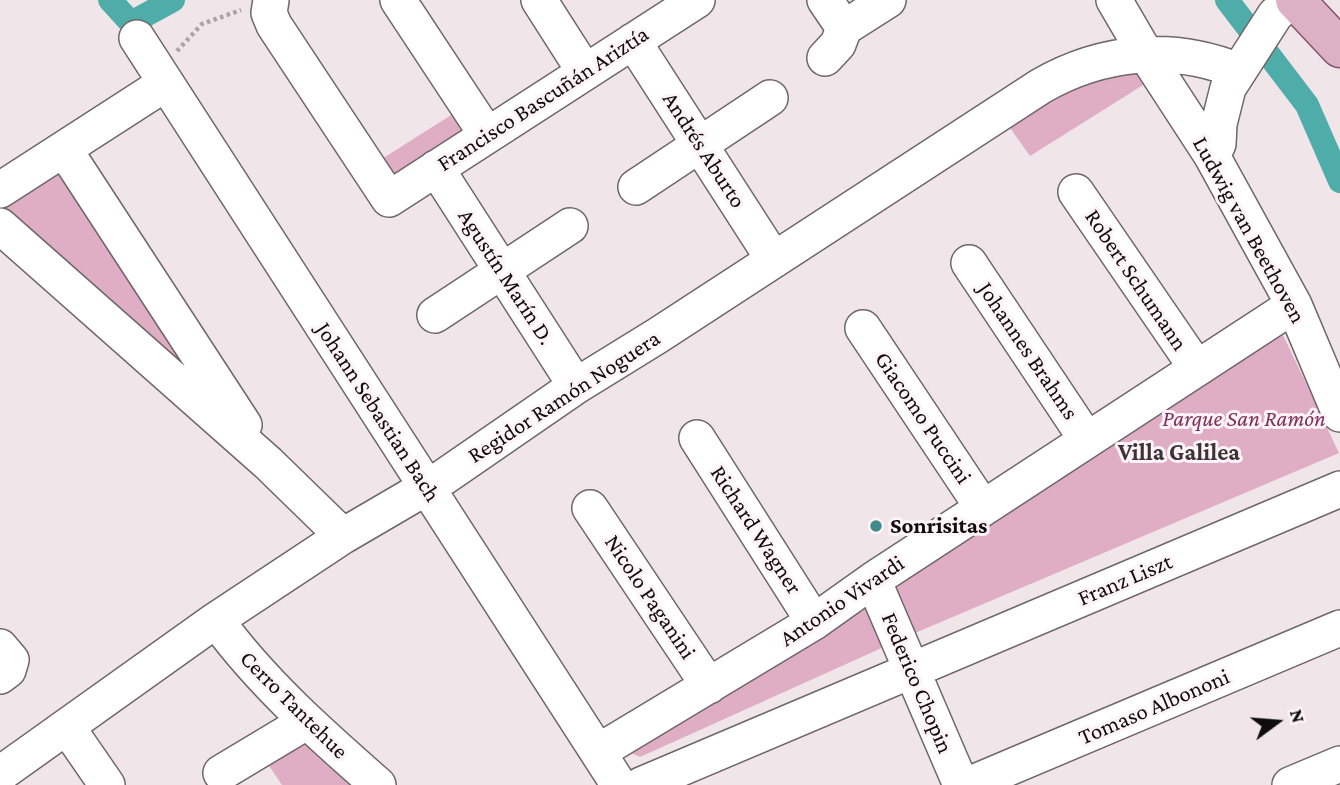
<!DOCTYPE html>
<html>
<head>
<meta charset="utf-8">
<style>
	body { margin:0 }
	#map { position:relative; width:1340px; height:785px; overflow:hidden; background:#f0e6ea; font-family:"Crimson Pro",serif }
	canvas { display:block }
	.north { position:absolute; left:1242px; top:687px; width:70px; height:70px; -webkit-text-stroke:5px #fef3f7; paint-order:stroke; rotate:74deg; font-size:19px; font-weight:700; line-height:28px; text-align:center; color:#0f0c0d }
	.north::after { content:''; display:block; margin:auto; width:24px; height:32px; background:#0f0c0d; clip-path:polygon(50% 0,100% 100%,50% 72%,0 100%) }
</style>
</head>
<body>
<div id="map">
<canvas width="1340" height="785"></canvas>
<div class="north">N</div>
</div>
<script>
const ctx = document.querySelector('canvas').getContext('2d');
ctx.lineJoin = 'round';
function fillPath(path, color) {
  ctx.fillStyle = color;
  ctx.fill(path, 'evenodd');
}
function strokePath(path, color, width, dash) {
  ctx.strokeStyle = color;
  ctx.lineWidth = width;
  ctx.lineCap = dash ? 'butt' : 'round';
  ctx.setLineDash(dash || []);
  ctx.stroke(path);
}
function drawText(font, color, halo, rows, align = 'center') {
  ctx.font = font + ' "Crimson Pro",serif';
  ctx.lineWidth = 6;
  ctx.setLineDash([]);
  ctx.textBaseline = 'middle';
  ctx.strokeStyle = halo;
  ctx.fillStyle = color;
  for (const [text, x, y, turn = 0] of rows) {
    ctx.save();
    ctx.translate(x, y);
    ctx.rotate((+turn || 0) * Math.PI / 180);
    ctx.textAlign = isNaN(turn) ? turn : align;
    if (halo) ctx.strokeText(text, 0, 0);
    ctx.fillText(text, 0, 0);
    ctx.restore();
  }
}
fillPath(new Path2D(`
	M1136,64L1148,82L1030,156L1003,118Z
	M459,110L471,129L389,182L377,162Z
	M66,163L201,384L0,214V206Z
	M1274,316L1339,453L915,633L640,757L629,752Z
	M285,723L363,785H282L253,742Z`), '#dfaec4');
strokePath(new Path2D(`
	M110,0L131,23L173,0
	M1227,0L1307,105L1340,181`), '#4eaca9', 24);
const minor = new Path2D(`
	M271,0L269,13L274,25L389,199L697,0
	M398,0L487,135
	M539,0L585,72
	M825,0L844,28
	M1114,0L1145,53L1212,156L1294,305L1340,414
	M137,38L619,785
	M633,41L774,260
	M825,58L838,44L844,28L888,0
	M64,149L244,425
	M1212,156L1218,144L1219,124L1228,88L1275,15L1291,0
	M436,168L576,386
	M636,187L770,98
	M0,190L166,83
	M1076,192L1196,367
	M0,226L268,463L343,536
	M969,263L1087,440
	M435,315L570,226
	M863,328L983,508
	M697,438L814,622
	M590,508L709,686
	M873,580L961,785
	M216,620C262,683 320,734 378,785
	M0,647L11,660L8,670L0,676
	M67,727L107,785
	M598,752L814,622L873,580L1294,305
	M221,773L306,722
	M0,774L216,620L343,536L444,477L576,386L657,336L1041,86C1102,51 1172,44 1238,71
	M641,785L1340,489
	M968,785L1340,628
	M1290,785L1340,764`);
const major = new Path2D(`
	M1295,0L1340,48`);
strokePath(minor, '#6f666a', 38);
strokePath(major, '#85556c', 41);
strokePath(new Path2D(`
	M177,51L202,24L241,10`), '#aba3a6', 4.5, [3.5, 3.5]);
strokePath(minor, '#fff', 35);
strokePath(major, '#dcb0c5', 38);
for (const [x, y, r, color] of [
	[876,526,7,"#438b88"]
]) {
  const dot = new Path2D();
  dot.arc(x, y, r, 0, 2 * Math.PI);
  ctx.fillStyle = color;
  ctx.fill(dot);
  strokePath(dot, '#fef3f7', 2.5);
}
drawText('23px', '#0f0c0d', '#fef3f7', [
	["Francisco Bascuñán Ariztía",543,99,-33],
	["Andrés Aburto",704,150,57],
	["Ludwig van Beethoven",1249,230,61],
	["Agustín Marín D.",506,277,57],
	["Robert Schumann",1136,280,56],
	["Johannes Brahms",1028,351,56],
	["Regidor Ramón Noguera",564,397,-33],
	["Johann Sebastian Bach",378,412,57],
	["Giacomo Puccini",923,418,56],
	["Richard Wagner",756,530,57],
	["Franz Liszt",1125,580,-23],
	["Nicolo Paganini",650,597,56],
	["Antonio Vivardi",842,601,-34],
	["Federico Chopin",917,683,67],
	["Cerro Tantehue",294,705,45],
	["Tomaso Albononi",1154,707,-23]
]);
drawText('italic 23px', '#7f315b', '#fef3f7', [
	["Parque San Ramón",1244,419]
]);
drawText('bold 23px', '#0f0c0d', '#fef3f7', [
	["Sonrisitas",890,526]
], 'left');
drawText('bold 24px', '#3c3337', '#fef3f7', [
	["Villa Galilea",1179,453]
]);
</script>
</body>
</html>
